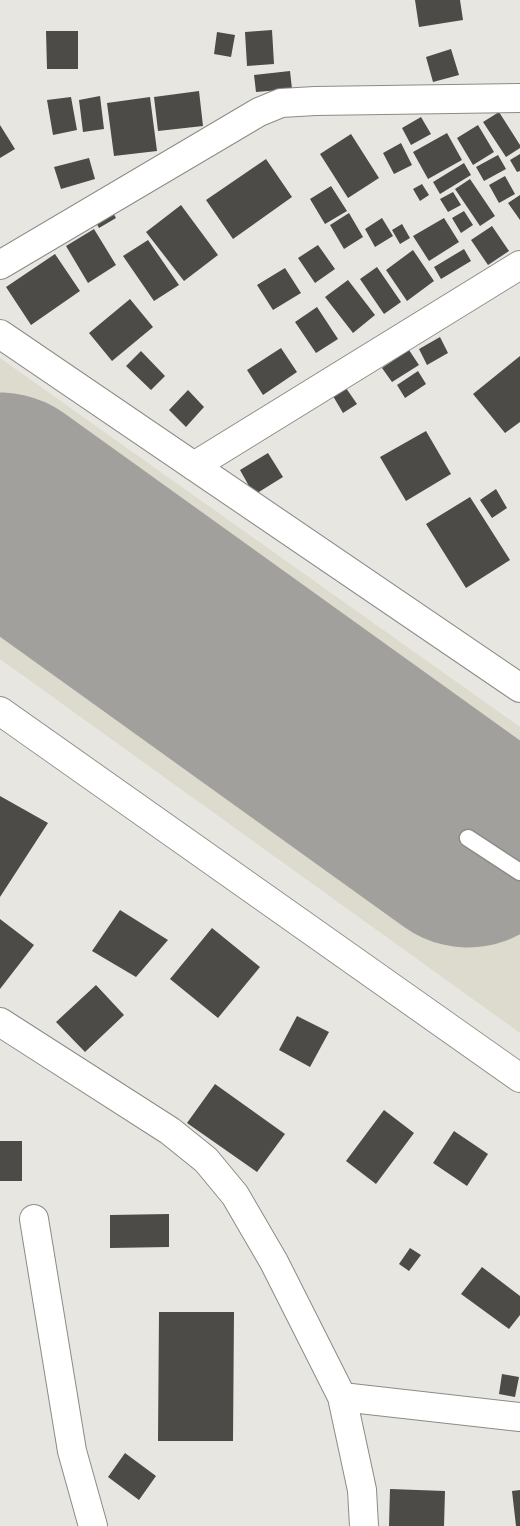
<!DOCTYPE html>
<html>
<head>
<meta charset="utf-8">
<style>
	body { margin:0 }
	canvas { display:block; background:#e7e6e0 }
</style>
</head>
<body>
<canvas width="520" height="1526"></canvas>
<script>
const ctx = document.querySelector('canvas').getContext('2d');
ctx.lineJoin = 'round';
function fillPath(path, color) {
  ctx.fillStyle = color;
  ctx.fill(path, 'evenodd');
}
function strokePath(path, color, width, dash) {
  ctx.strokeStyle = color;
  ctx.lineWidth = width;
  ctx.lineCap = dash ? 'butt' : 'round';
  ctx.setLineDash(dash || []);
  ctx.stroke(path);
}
fillPath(new Path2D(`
	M0,358L520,727V1033L0,659Z`), '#dddace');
strokePath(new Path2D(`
	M0,502L468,838`), '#a2a09c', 219);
fillPath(new Path2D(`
	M415,0H460L463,20L419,27Z
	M272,30L274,64L247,66L245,32Z
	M46,31H78V69H47Z
	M217,32L235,35L231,57L214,54Z
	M451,49L459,75L433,82L426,57Z
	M290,71L292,89L256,92L254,75Z
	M199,91L203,126L158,131L154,97Z
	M100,96L104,129L83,132L79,100Z
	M71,97L77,130L53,135L47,100Z
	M150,97L157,151L114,156L107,103Z
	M499,112L520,145V148L506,157L483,122Z
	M421,117L431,134L411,145L402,128Z
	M0,125L15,149L0,158Z
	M478,125L494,152L473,165L457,138Z
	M447,133L462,160L428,179L413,152Z
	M351,134L379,178L348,198L320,154Z
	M401,143L412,165L394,174L383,153Z
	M520,154V171L517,172L510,160Z
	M498,155L506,169L484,181L476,167Z
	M89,158L95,179L61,189L54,167Z
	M266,159L292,197L233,239L206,200Z
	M464,163L471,175L440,194L433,182Z
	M505,176L515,194L499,203L489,185Z
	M470,179L495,216L480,226L455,189Z
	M422,184L429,195L420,201L413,189Z
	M331,186L347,211L325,224L310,199Z
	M453,192L461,205L448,212L440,199Z
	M520,195V220L508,203Z
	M181,205L218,255L184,281L146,232Z
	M111,209L116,218L99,228L94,219Z
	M464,211L473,225L461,233L452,218Z
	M349,213L363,237L344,249L330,225Z
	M382,218L393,236L375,247L365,229Z
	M444,218L459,242L429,261L413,236Z
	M402,224L410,238L400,244L392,230Z
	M492,226L509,251L488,265L471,240Z
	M94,229L116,265L88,283L66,246Z
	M148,240L179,285L154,301L123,256Z
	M318,245L335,269L315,283L298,258Z
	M464,249L471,261L441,279L434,267Z
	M413,250L434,281L407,301L386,270Z
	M55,254L80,291L31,325L6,287Z
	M377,267L401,302L384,314L360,279Z
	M285,268L301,293L273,310L257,285Z
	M348,280L375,315L353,333L325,297Z
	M130,299L153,327L112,361L89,333Z
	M317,307L338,339L316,353L295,322Z
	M440,337L448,353L427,365L419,349Z
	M281,348L297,372L263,395L247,370Z
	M409,350L419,365L392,382L382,368Z
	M141,351L165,376L151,390L126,366Z
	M520,356V422L505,433L473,394Z
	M418,371L426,384L405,398L397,385Z
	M346,388L357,404L343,413L333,396Z
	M188,390L204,407L186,427L169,410Z
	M426,431L451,474L406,501L380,457Z
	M268,453L283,477L254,495L240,470Z
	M496,489L507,508L492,518L480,500Z
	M470,497L510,560L466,588L426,524Z
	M0,796L48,823L0,897Z
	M120,910L168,940L136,977L92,951Z
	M0,919L34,945L0,989Z
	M212,928L260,967L218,1018L170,979Z
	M96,985L124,1015L85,1052L56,1022Z
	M297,1016L329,1032L310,1067L279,1050Z
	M215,1084L285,1134L257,1172L187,1123Z
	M384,1110L414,1133L376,1184L346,1161Z
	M454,1131L488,1154L467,1186L433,1163Z
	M0,1141H22V1181H0Z
	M169,1214V1247L110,1248V1215Z
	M410,1248L421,1255L409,1271L399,1264Z
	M482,1267L520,1296V1315L509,1329L461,1294Z
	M159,1312H234L233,1441H158Z
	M502,1374L519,1377L515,1397L499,1394Z
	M125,1453L156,1476L139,1500L108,1477Z
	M390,1489L445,1491L444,1526H389Z
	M520,1490V1526H516L512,1491Z`), '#4c4b47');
const service = new Path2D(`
	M468,838L520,872`);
const minor = new Path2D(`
	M0,265L259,112L281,103L315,101L520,98
	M194,466L520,265
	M0,1022L170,1131L206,1160L235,1195L274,1262L342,1397L362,1490L364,1526
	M34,1219L72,1451L93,1526
	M342,1397L520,1417`);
const tertiary = new Path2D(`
	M0,334L520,688
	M0,711L520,1078`);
strokePath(service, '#8c8b86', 19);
strokePath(minor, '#8c8b86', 30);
strokePath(tertiary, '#8c8b86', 30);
strokePath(service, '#fff', 16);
strokePath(minor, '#fff', 28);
strokePath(tertiary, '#fff', 28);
</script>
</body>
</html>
